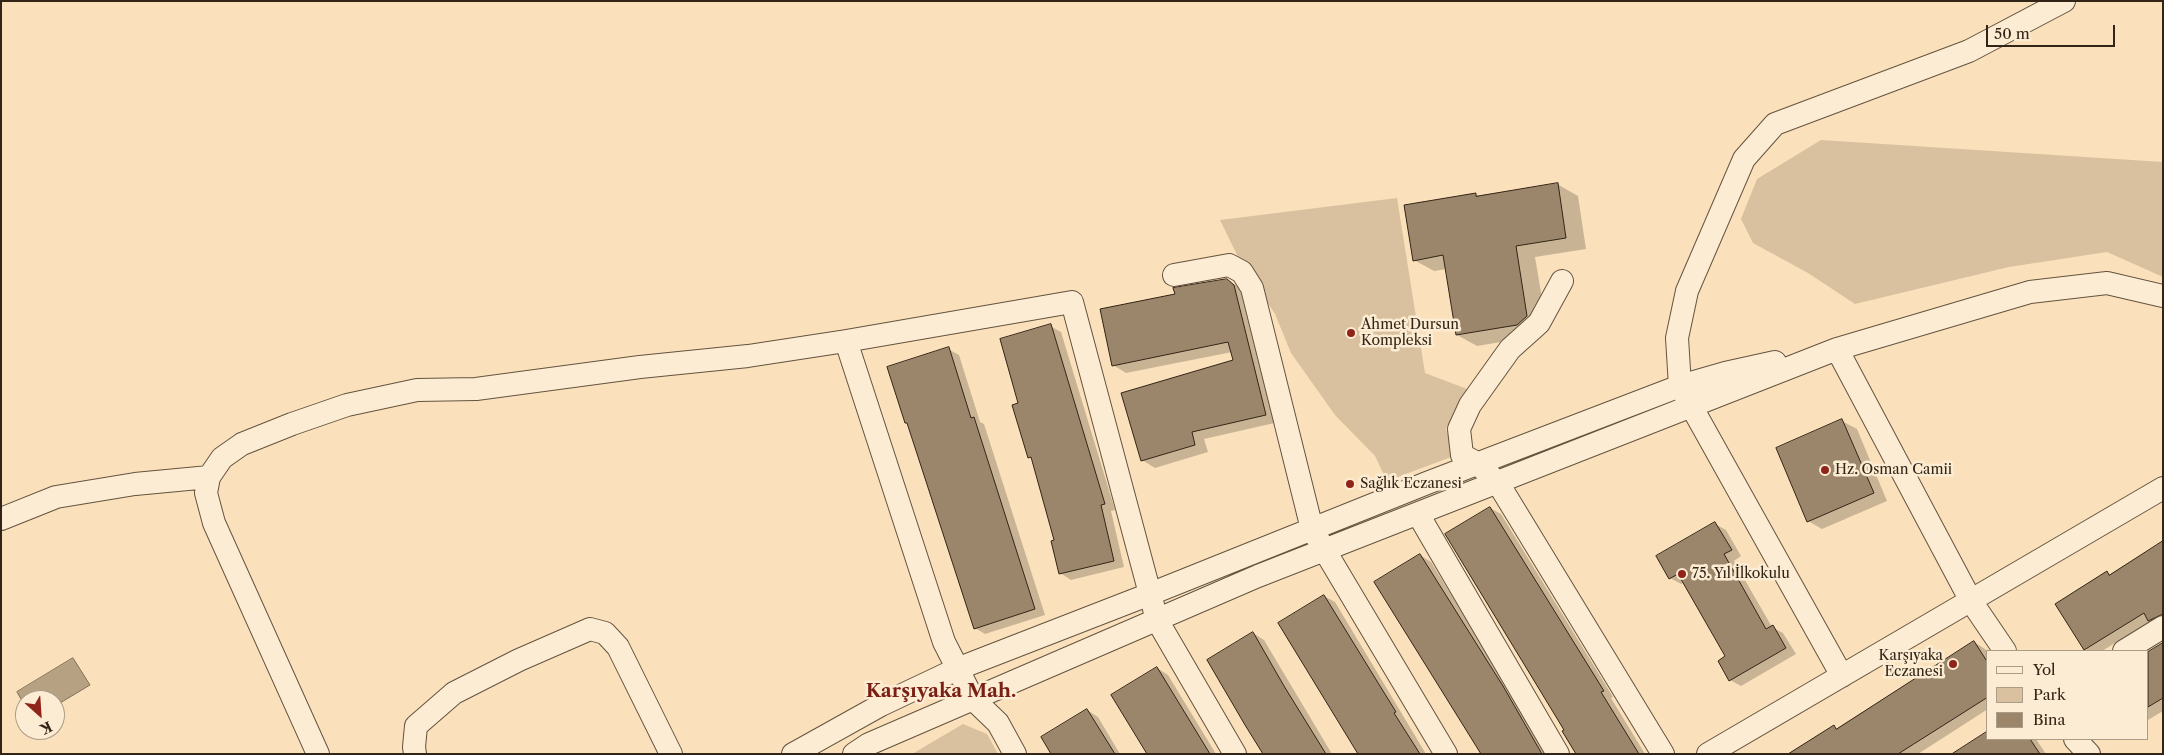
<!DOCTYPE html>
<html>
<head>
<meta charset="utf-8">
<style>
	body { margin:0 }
	#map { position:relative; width:2164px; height:755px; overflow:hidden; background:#fbe1bb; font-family:"Libre Caslon Text",serif }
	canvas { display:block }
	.frame { position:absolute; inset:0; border:2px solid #322416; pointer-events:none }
	.legend { position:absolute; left:1986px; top:650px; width:162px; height:90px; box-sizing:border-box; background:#fcecd3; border:1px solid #ab9c87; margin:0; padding:6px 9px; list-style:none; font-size:15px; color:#322416 }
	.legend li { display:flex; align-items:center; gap:10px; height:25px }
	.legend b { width:25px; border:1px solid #ab9c87 }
	.north { position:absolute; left:15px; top:690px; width:50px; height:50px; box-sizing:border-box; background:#fcecd3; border:1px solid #ab9c87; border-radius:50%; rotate:154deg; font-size:14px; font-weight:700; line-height:20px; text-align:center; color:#322416 }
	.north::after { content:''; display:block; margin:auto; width:18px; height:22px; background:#8f2418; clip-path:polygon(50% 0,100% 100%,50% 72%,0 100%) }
	.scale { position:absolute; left:1986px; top:25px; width:129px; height:22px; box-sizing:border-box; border:2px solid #322416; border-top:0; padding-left:6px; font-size:15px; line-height:18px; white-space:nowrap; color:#322416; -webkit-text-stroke:4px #fcecd3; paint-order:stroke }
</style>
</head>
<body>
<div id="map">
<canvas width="2164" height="755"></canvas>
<div class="frame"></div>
<ul class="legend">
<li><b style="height:6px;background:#fcecd3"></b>Yol</li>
<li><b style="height:14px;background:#d9c19f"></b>Park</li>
<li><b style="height:14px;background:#9b866c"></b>Bina</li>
</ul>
<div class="north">K</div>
<div class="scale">50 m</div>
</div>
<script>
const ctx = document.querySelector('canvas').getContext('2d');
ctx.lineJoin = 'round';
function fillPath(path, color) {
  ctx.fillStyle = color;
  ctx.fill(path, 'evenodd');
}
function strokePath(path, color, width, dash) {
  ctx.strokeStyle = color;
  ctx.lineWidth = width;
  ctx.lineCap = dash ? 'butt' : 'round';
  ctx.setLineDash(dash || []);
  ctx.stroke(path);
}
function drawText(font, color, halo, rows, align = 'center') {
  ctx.font = font + ' "Libre Caslon Text",serif';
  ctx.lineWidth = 5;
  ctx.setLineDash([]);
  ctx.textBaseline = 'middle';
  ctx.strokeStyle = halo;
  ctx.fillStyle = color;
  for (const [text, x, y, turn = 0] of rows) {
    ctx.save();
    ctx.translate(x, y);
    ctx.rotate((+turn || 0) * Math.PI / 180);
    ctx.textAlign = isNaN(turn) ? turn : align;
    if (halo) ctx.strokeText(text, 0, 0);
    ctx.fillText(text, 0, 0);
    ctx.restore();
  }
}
fillPath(new Path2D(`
	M1821,140L2163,162V277L2107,252L2009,267L1855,304L1808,273L1753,243L1741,219L1757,179Z
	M1397,198L1425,373L1467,389L1446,429L1454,456L1387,481L1375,456L1335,415L1291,353L1275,314L1238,257L1220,220Z
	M963,724L987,734L998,754H912Z`), '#d9c19f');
const water = new Path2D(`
	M73,658L90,685L55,706V700H25V706L17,692Z`);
fillPath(water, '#b7a183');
strokePath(water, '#826f57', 1);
fillPath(new Path2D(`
	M1557,184L1578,196L1586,249L1535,257L1547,328L1537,336L1477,346L1457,335L1447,269L1434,271L1414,260L1476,195L1480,197Z
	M1227,280L1246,291L1279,422L1204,439L1208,452L1155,468L1142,460L1234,361L1232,352L1126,373L1113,365L1176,295Z
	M1050,326L1061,332L1115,510L1111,511L1124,567L1071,580L1060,573L1056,541L1033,460L1029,457L1020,404Z
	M948,349L959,355L980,422L984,424L1045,615L985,634L975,628L909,425L906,423Z
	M1842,421L1857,429L1887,501L1822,529L1808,521Z
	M1490,508L1501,514L1613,697L1611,698L1645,754H1577L1566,730Z
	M1715,524L1726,530L1741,556L1734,561L1772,627L1783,633L1796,654L1741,686L1730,680L1727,657L1685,582L1681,584L1670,578Z
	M2163,543V625L2160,626L2151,621L2102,651H2089L2085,649L2107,573L2111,575Z
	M1420,555L1431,562L1549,754H1483Z
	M1324,596L1335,602L1426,754H1358Z
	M1253,633L1264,640L1332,754H1264Z
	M1974,642L1985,649L1988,653V709L1918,754H1789L1834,727L1838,729Z
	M2163,644V711L2148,720V653Z
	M1157,668L1168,675L1216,754H1148Z
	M1087,710L1098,717L1120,754H1053Z
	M1988,739H2036L2046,754H1953Z`), '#0003');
const building = new Path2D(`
	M1558,183L1566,238L1516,246L1527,316L1517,325L1456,335L1443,255L1413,261L1404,205L1476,193V196Z
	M1227,279L1234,285L1266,415L1192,432L1195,445L1141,461L1121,393L1233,360L1228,342L1112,366L1100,309L1175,294L1173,288Z
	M1051,324L1105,504L1101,505L1114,561L1059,574L1051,541L1054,540L1031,457L1028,458L1012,405L1018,403L1000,339Z
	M949,347L971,418L974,417L1035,609L974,629L907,423H905L887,367Z
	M1842,419L1874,493L1807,522L1776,448Z
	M1490,507L1604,691L1601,692L1639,754H1576L1562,731L1564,730L1445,534Z
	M1715,522L1732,550L1724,554L1766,629L1773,625L1786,648L1729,681L1718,661L1725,656L1678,574L1669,579L1656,556Z
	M2163,541V614L2148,621L2144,613L2084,650L2055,604L2107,571L2109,575Z
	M1420,554L1503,686L1542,754H1481L1374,582Z
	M1324,595L1396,712L1394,713L1420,754H1358L1278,623Z
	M1253,632L1284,686L1326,754H1263L1245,725L1207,660Z
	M1974,641L1988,663V697L1898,754H1788L1834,725L1836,729Z
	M2163,643V698L2148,707V652Z
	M1157,667L1210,754H1147L1111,695Z
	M1087,709L1115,754H1051L1041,737Z
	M1988,731V739H2030L2040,754H1952Z`);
fillPath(building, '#9b866c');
strokePath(building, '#322416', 1);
const minor = new Path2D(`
	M1174,275L1229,265L1242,272L1252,288L1312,529L1446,754
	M1562,281L1539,323L1510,349L1470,405L1459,429L1462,455L1477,463L1498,483L1663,754
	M846,341L944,642L973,699L998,723L1015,754
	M1837,349L1971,601L2005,651
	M1418,514L1558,754
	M1,519L56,497L135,484L209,477
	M2124,651L2163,627
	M1842,676L1680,386L1677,338L1687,291L1744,159L1775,124L1969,51L2064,1
	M2075,739L2089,754
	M318,754L214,523L206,493L209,477L222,458L242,444L292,424L347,405L417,390L476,389L640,367L748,356L846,341L1072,302L1157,620L1235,754
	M415,754L414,747L416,726L454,693L519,660L590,629L605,633L618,647L671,754
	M793,754L881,705L957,669L1150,594L1427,483L1680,386L1725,373L1775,362
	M854,754L869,744L1258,576L1837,349L2030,292L2107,283L2163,296
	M1708,754L2163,488`);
strokePath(minor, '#64533f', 24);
strokePath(minor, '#fcecd3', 22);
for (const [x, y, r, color] of [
	[1351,333,5,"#8f2418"],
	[1825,470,5,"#8f2418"],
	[1350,484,5,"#8f2418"],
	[1682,574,5,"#8f2418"],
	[1953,664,5,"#8f2418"]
]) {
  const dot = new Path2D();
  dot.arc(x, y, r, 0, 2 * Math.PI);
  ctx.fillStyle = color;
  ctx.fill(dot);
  strokePath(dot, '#fcecd3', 2);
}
drawText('14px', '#322416', '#fcecd3', [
	["Ahmet Dursun",1361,325],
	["Kompleksi",1361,341],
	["Hz. Osman Camii",1835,470],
	["Sağlık Eczanesi",1360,484],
	["75. Yıl İlkokulu",1692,574],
	["Karşıyaka",1943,656,"right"],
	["Eczanesi",1943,672,"right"]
], 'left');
drawText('bold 19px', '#7a1f14', '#fcecd3', [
	["Karşıyaka Mah.",941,692]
]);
</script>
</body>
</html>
